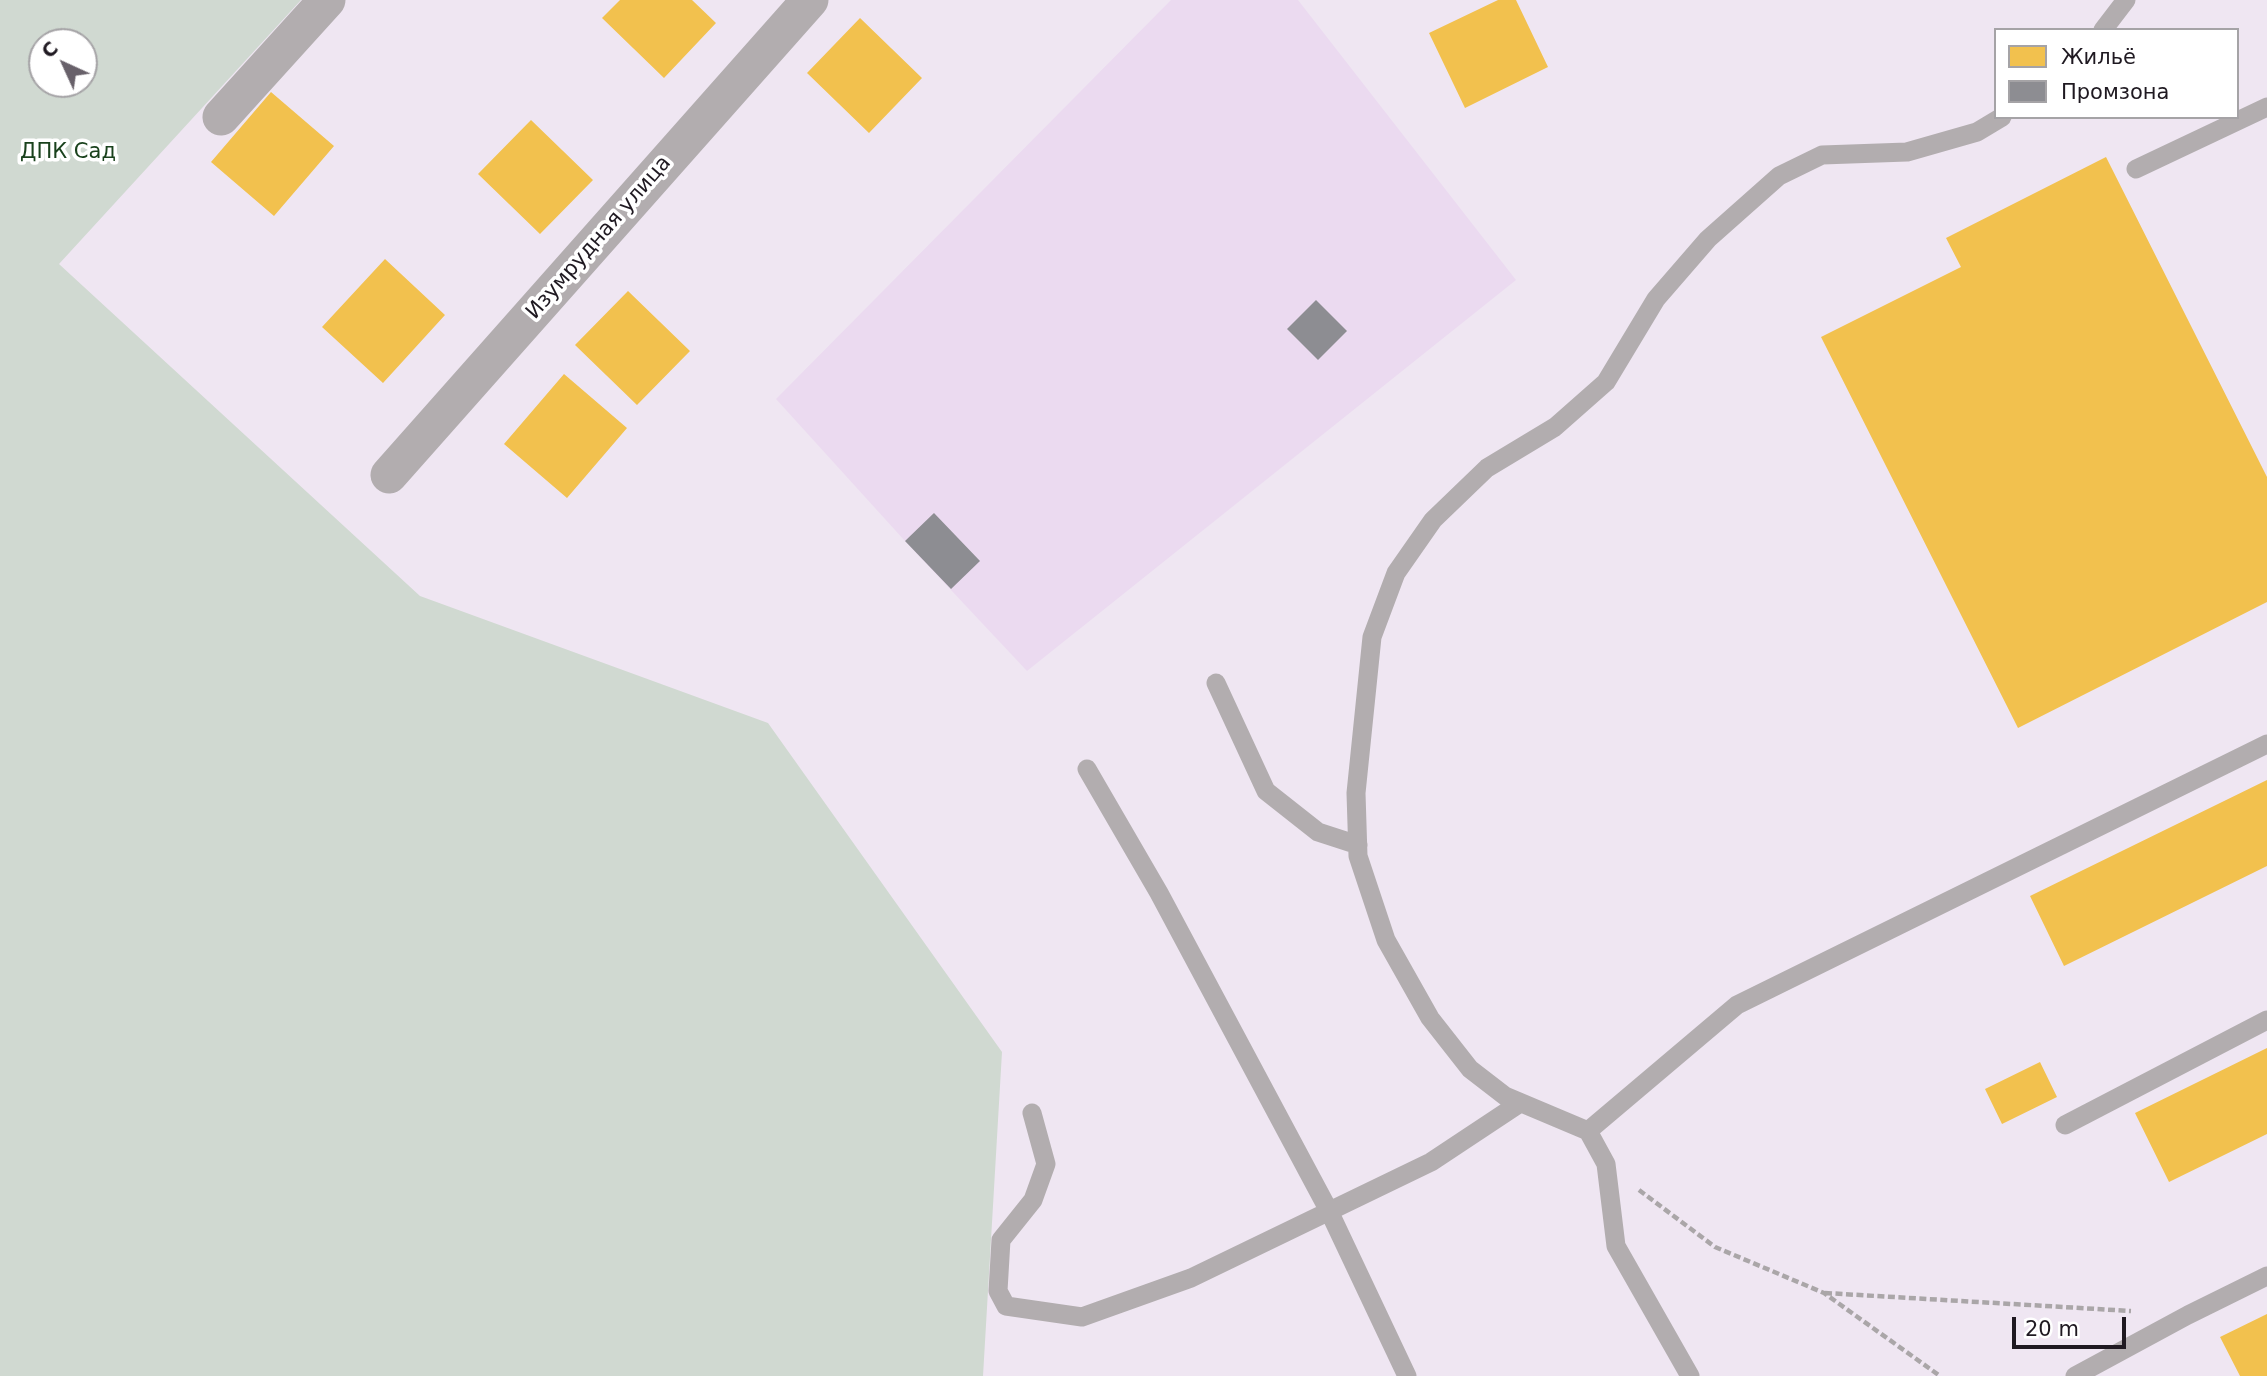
<!DOCTYPE html>
<html>
<head>
<meta charset="utf-8">
<style>
	body { margin:0 }
	#map { position:relative; width:2267px; height:1376px; overflow:hidden; background:#efe6f2; font-family:"DejaVu Sans",sans-serif }
	canvas { display:block }
	.legend { position:absolute; left:1994px; top:28px; width:245px; height:91px; box-sizing:border-box; background:#fff; border:2px solid #a5a3a6; margin:0; padding:9px 12px; list-style:none; font-size:21px; color:#1f1921 }
	.legend li { display:flex; align-items:center; gap:14px; height:35px }
	.legend b { width:35px; border:2px solid #a5a3a6 }
	.north { position:absolute; left:28px; top:28px; width:70px; height:70px; box-sizing:border-box; background:#fff; border:2px solid #a5a3a6; border-radius:50%; rotate:315deg; font-size:19px; font-weight:700; line-height:28px; text-align:center; color:#1f1921 }
	.north::after { content:''; display:block; margin:auto; width:24px; height:32px; background:#68616a; clip-path:polygon(50% 0,100% 100%,50% 72%,0 100%) }
	.scale { position:absolute; left:2012px; top:1317px; width:114px; height:32px; box-sizing:border-box; border:4px solid #1f1921; border-top:0; padding-left:9px; font-size:21px; line-height:24px; white-space:nowrap; color:#1f1921; -webkit-text-stroke:5px #fff; paint-order:stroke }
</style>
</head>
<body>
<div id="map">
<canvas width="2267" height="1376"></canvas>
<ul class="legend">
<li><b style="height:19px;background:#f2c14e"></b>Жильё</li>
<li><b style="height:19px;background:#8d8d92"></b>Промзона</li>
</ul>
<div class="north">С</div>
<div class="scale">20 m</div>
</div>
<script>
const ctx = document.querySelector('canvas').getContext('2d');
ctx.lineJoin = 'round';
function fillPath(path, color) {
  ctx.fillStyle = color;
  ctx.fill(path, 'evenodd');
}
function strokePath(path, color, width, dash) {
  ctx.strokeStyle = color;
  ctx.lineWidth = width;
  ctx.lineCap = dash ? 'butt' : 'round';
  ctx.setLineDash(dash || []);
  ctx.stroke(path);
}
function drawText(font, color, halo, rows, align = 'center') {
  ctx.font = font + ' "DejaVu Sans",sans-serif';
  ctx.lineWidth = 7;
  ctx.setLineDash([]);
  ctx.textBaseline = 'middle';
  ctx.strokeStyle = halo;
  ctx.fillStyle = color;
  for (const [text, x, y, turn = 0] of rows) {
    ctx.save();
    ctx.translate(x, y);
    ctx.rotate((+turn || 0) * Math.PI / 180);
    ctx.textAlign = isNaN(turn) ? turn : align;
    if (halo) ctx.strokeText(text, 0, 0);
    ctx.fillText(text, 0, 0);
    ctx.restore();
  }
}
fillPath(new Path2D(`
	M1171,0H1298L1516,280L1027,671L905,541L776,399Z`), '#ebdaf0');
fillPath(new Path2D(`
	M0,0H301L59,264L420,596L768,723L1002,1052L983,1376H0ZM84,42V84H42V42Z`), '#d0d9d1');
fillPath(new Path2D(`
	M620,0H692L716,23L664,78L602,18Z
	M1498,0H1516L1548,67L1465,108L1429,33Z
	M860,18L922,78L869,133L807,73Z
	M271,92L334,146L274,216L211,162Z
	M531,120L593,180L540,234L478,174Z
	M2106,157L2267,477V602L2018,728L1821,337L1961,267L1946,238Z
	M385,259L445,315L383,383L322,327Z
	M628,291L690,351L637,405L575,345Z
	M564,374L627,428L567,498L504,444Z
	M2267,780V866L2064,966L2030,896Z
	M2267,1048V1134L2169,1182L2135,1113Z
	M2040,1062L2057,1097L2002,1124L1985,1089Z
	M2267,1314V1376H2240L2220,1337Z`), '#f2c14e');
fillPath(new Path2D(`
	M1316,300L1347,331L1318,360L1287,329Z
	M934,513L980,561L951,589L905,541Z`), '#8d8d92');
strokePath(new Path2D(`
	M1639,1190L1715,1247L1824,1293L1940,1376
	M1825,1293L2131,1311`), '#aaa6a8', 4.5, [7, 3.5]);
strokePath(new Path2D(`
	M2103,30L2126,0
	M2002,117L1977,132L1907,152L1822,155L1779,176L1708,239L1656,299L1606,382L1555,427L1487,468L1433,520L1396,573L1372,637L1356,793L1358,856L1386,940L1430,1018L1470,1069L1505,1096L1588,1131L1737,1005L2267,744
	M2136,169L2267,107
	M1216,683L1266,791L1318,832L1358,845
	M1087,769L1159,893L1329,1211L1407,1376
	M1032,1113L1046,1164L1033,1200L1001,1240L998,1291L1006,1306L1082,1317L1191,1278L1431,1162L1520,1103
	M2065,1125L2267,1020
	M1588,1131L1606,1164L1616,1246L1690,1376
	M2075,1376L2188,1315L2267,1276`), '#b2adaf', 19);
strokePath(new Path2D(`
	M221,117L327,0
	M389,475L810,0`), '#b2adaf', 37);
drawText('21px', '#1a421d', '#fff', [
	["ДПК Сад",68,153]
]);
drawText('21px', '#1f1921', '#fff', [
	["Изумрудная улица",599,238,-49]
]);
</script>
</body>
</html>
